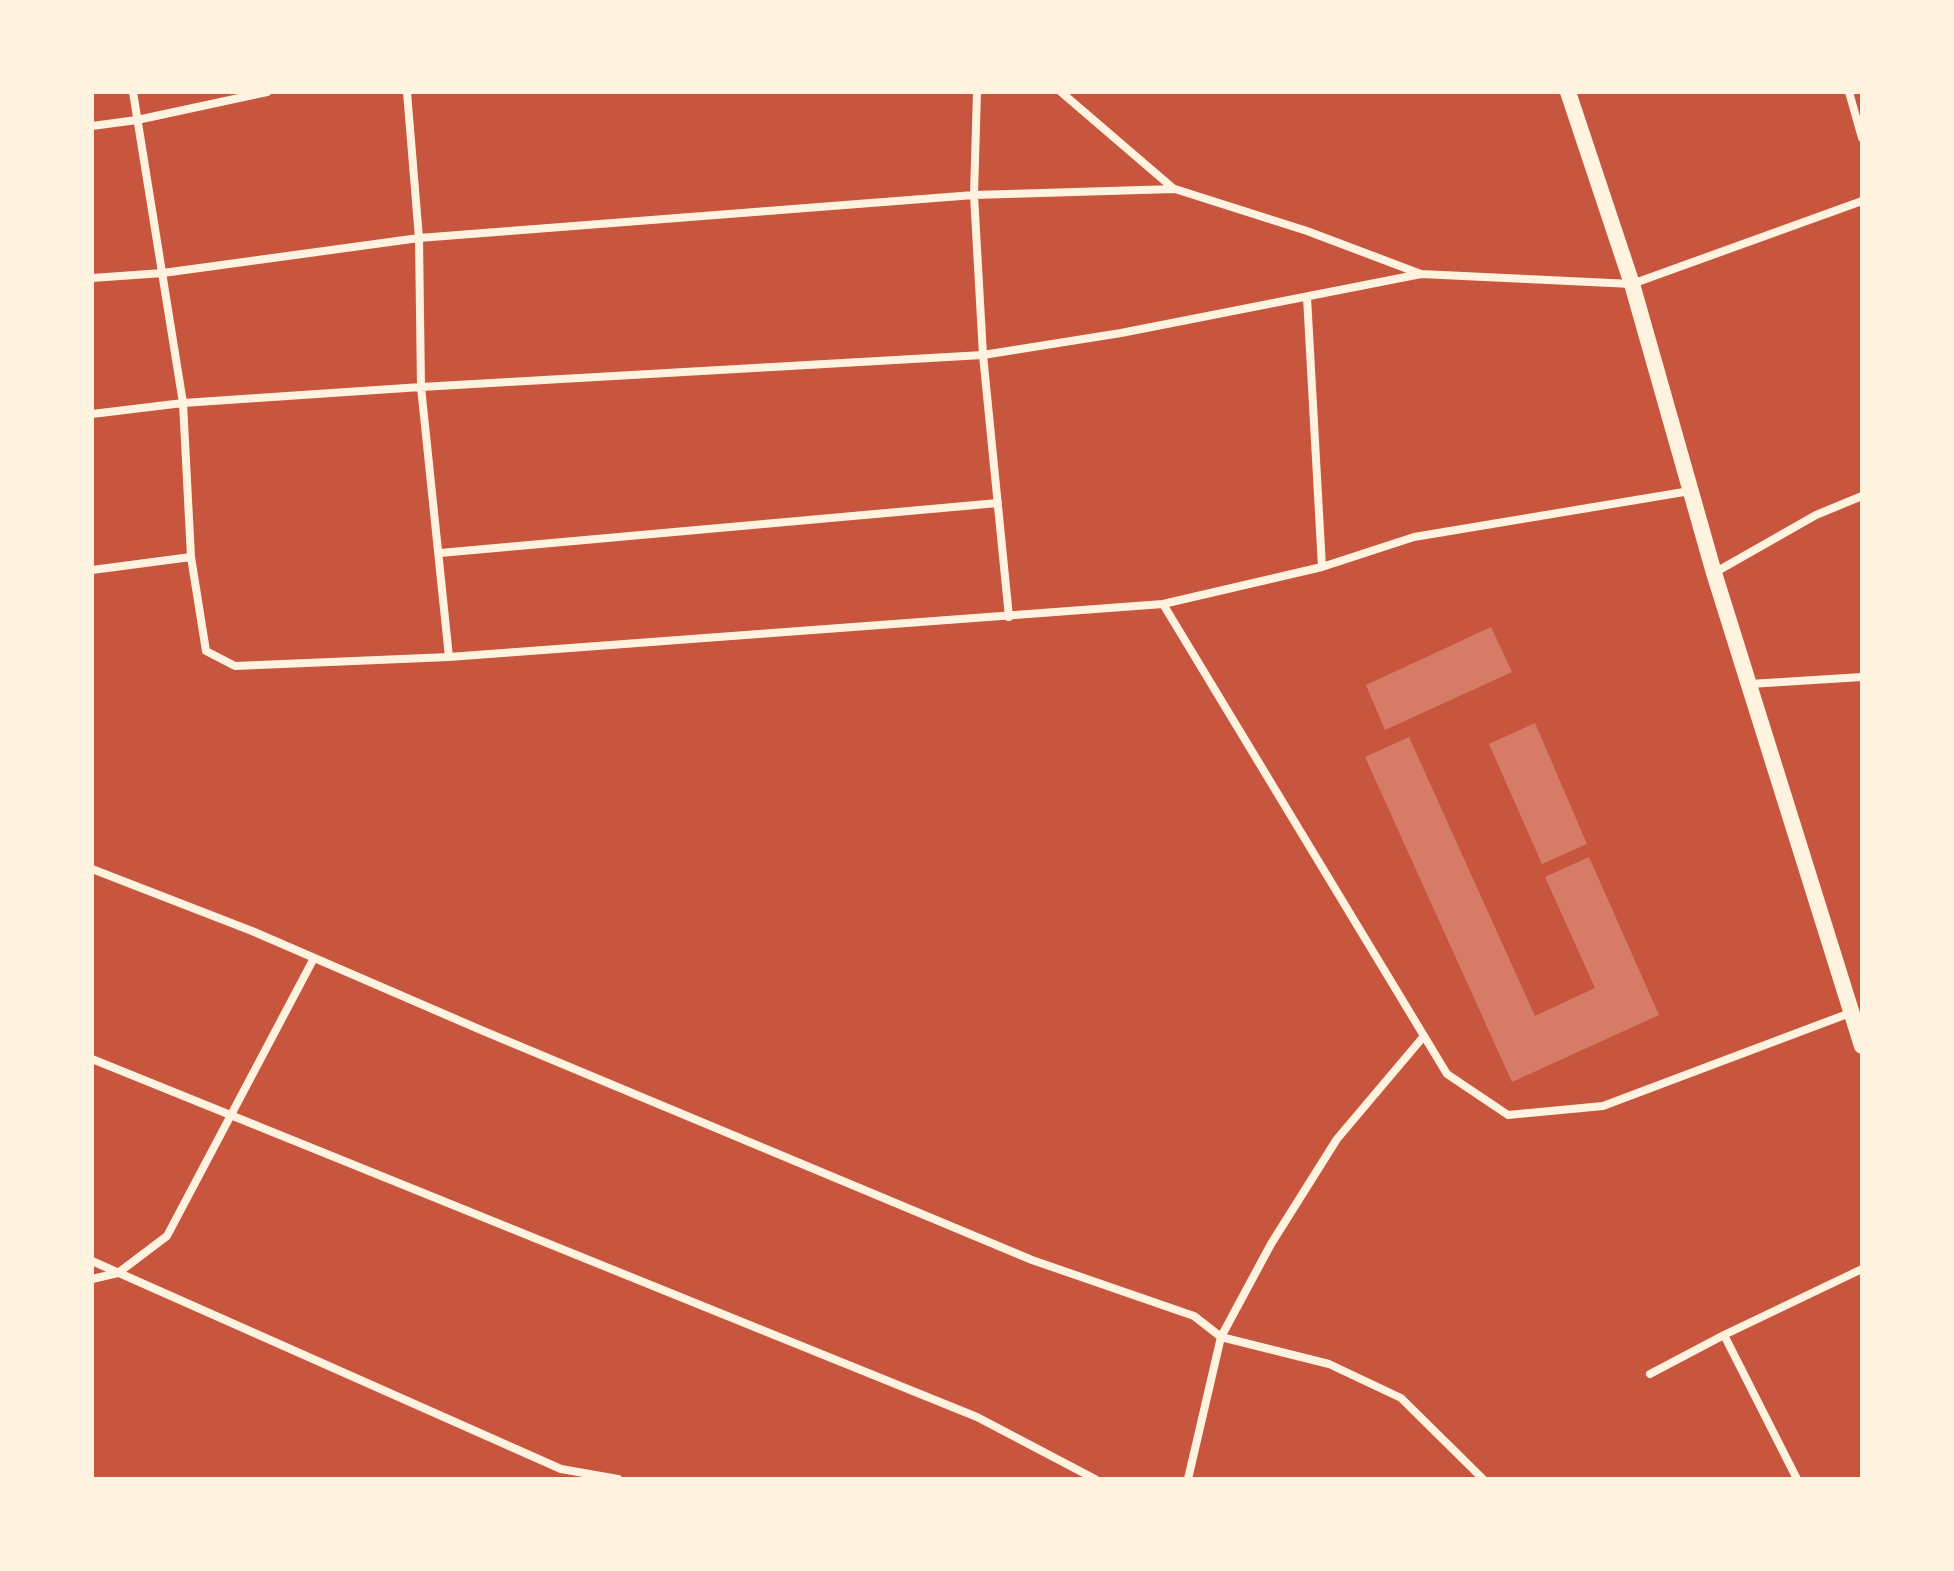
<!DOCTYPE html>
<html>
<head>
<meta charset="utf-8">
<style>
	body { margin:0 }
	#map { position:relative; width:1954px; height:1571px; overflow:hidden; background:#c8553d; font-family:"Varela Round",sans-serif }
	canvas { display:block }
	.frame { position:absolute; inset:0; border:94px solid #fff3e0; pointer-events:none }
</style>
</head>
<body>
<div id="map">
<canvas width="1954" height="1571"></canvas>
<div class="frame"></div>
</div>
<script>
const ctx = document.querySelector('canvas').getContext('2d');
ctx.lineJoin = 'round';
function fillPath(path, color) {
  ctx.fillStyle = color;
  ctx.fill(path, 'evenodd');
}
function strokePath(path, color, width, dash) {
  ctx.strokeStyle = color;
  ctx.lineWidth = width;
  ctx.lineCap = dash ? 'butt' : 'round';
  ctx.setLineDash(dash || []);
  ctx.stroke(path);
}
fillPath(new Path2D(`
	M1491,627L1512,672L1385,730L1366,685Z
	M1535,723L1587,844L1542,864L1489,744Z
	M1409,737L1535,1016L1595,988L1545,877L1589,857L1659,1015L1512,1082L1365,757Z`), '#d67c66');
strokePath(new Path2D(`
	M133,92L183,403L191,557L206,651L235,666L449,657L1163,604L1322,567L1414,537L1690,491
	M407,92L419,238L421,387L449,657
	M977,92L974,195L983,355L1009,617
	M1061,92L1174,189
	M1849,92L1862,138
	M92,126L137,120L267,92
	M92,278L163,273L419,238L974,195L1175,189L1307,231L1421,274
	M1307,297L1322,567
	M92,414L183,403L421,387L983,355L1121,333L1421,274L1632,284L1862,201
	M440,553L998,503
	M92,570L191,557
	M1714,573L1816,515L1862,496
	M1163,604L1447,1074L1508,1115L1603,1106L1850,1013
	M1750,684L1862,677
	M92,869L252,931L481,1030L1032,1260L1194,1316L1221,1337L1188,1479
	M1424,1036L1337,1139L1271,1244L1221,1337L1329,1364L1401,1398L1483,1479
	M92,1059L977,1417L1095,1479
	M92,1261L561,1469L618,1479
	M92,1279L118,1273L167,1236L314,958
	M1724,1335L1797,1479
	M1650,1374L1724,1335L1862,1269`), '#fff3e0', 8);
strokePath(new Path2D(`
	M1568,92L1632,284L1714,573L1862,1046`), '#fff3e0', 16);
</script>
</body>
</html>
